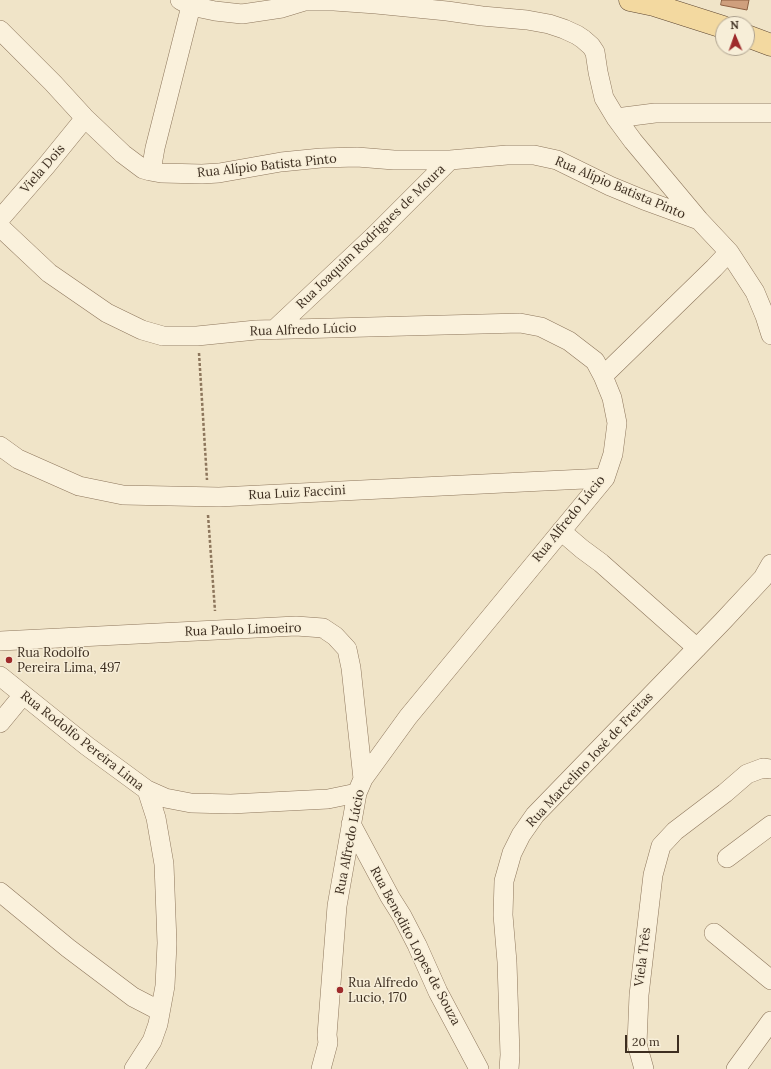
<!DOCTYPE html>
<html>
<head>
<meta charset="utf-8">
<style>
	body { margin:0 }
	#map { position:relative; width:771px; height:1069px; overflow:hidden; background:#f0e4c8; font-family:Lora,serif }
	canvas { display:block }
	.north { position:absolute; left:715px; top:16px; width:40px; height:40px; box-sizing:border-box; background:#f7eed8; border:1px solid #ada18e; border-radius:50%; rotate:358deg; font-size:11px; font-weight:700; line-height:16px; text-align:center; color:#3d2e20 }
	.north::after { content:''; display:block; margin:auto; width:14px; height:18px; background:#9e2a2b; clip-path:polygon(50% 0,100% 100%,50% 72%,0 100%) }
	.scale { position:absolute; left:625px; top:1035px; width:54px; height:18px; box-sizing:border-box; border:2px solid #3d2e20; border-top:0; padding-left:5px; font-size:12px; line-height:14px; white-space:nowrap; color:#3d2e20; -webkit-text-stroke:3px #f7eed8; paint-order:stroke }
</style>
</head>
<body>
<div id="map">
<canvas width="771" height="1069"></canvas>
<div class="north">N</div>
<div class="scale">20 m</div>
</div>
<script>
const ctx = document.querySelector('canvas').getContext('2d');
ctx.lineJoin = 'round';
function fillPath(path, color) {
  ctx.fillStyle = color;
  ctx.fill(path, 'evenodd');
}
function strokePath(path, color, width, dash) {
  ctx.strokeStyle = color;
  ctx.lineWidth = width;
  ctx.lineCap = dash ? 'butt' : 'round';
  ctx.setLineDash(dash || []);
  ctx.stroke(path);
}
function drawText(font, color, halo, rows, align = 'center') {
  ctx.font = font + ' Lora,serif';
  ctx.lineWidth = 3;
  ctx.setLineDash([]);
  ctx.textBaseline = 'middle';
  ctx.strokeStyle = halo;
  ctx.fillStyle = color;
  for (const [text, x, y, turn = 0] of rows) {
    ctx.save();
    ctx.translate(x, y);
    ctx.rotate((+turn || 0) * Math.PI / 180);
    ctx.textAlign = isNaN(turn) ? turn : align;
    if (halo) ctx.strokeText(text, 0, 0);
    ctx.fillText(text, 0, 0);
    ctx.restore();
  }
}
const building = new Path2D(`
	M722,0H749L747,10L721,5Z`);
fillPath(building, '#cf9f7d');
strokePath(building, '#8d5f41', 1);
const minor = new Path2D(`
	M180,0L191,6L215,11L242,14L282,8L305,1H334L376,4L447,11L482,16L527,20L549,24L564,29L577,35L583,39L591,46L595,52L598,72L604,98L616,118L633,141L699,220L729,252L755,292L765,316L771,335
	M0,30L53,83L85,118L123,154L143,169L150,171L161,173L202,174L219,173L281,162L321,158L357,157L394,160H450L507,155H534L557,160L610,186L644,200L699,220
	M616,118L655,113H771
	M151,171L155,148L191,6
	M0,219L46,166L85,118
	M0,227L49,273L107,313L142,330L163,336H197L256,330L520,323L541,327L569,341L595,361L603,376L612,398L617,423L613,454L605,478L408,717L363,779L357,793L337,906L327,1035L328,1043L321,1069
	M274,330L374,236L450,160
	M603,376L714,268L729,252
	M0,446L18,459L79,486L123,495L219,497L605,478
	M561,531L582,549L601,563L697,648
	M0,641L296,626L323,628L335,636L347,649L351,668L363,779
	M0,676L87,746L147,790L156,818L164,864L167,943L165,986L158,1024L152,1041L134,1069
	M0,723L23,695
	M147,790L165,798L191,803L231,804L328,799L357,793
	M351,824L390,897L402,916L417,945L438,992L479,1069
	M727,858L771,825
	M0,892L68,948L133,997L160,1011
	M714,933L771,980
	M509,1069L510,1055L507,962L503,915L504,881L512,853L521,835L535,815L723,621L763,578L771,564
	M644,1069L637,1044L639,995L653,875L661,846L675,831L725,793L747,774L763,768L771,769
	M736,1069L771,1021`);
const major = new Path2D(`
	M630,0L654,5L723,27
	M747,36L771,45`);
strokePath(minor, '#8d765c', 20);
strokePath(major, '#5b4430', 23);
strokePath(new Path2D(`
	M199,353L207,480
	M208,515L215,611`), '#8d765c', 2.5, [3, 2]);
strokePath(minor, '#faf1dc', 19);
strokePath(major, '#f3d9a0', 22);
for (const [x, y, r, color] of [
	[9,660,4,"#9e2a2b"],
	[340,990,4,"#9e2a2b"]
]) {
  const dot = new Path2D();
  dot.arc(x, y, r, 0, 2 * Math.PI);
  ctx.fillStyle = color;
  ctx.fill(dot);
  strokePath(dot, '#f7eed8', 1.5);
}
drawText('13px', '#3d2e20', '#f7eed8', [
	["Rua Alípio Batista Pinto",267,166,-6],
	["Viela Dois",43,169,-49],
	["Rua Alípio Batista Pinto",620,188,23],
	["Rua Joaquim Rodrigues de Moura",371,237,-44],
	["Rua Alfredo Lúcio",303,330,-2],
	["Rua Luiz Faccini",297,493,-3],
	["Rua Alfredo Lúcio",569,519,-51],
	["Rua Paulo Limoeiro",243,630,-2],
	["Rua Rodolfo Pereira Lima",82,741,38],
	["Rua Marcelino José de Freitas",590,760,-47],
	["Rua Alfredo Lúcio",350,842,-79],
	["Rua Benedito Lopes de Souza",415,946,62],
	["Viela Três",643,957,-83]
]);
drawText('13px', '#3d2e20', '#f7eed8', [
	["Rua Rodolfo",17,653],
	["Pereira Lima, 497",17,668],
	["Rua Alfredo",348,983],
	["Lucio, 170",348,998]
], 'left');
</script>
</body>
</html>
